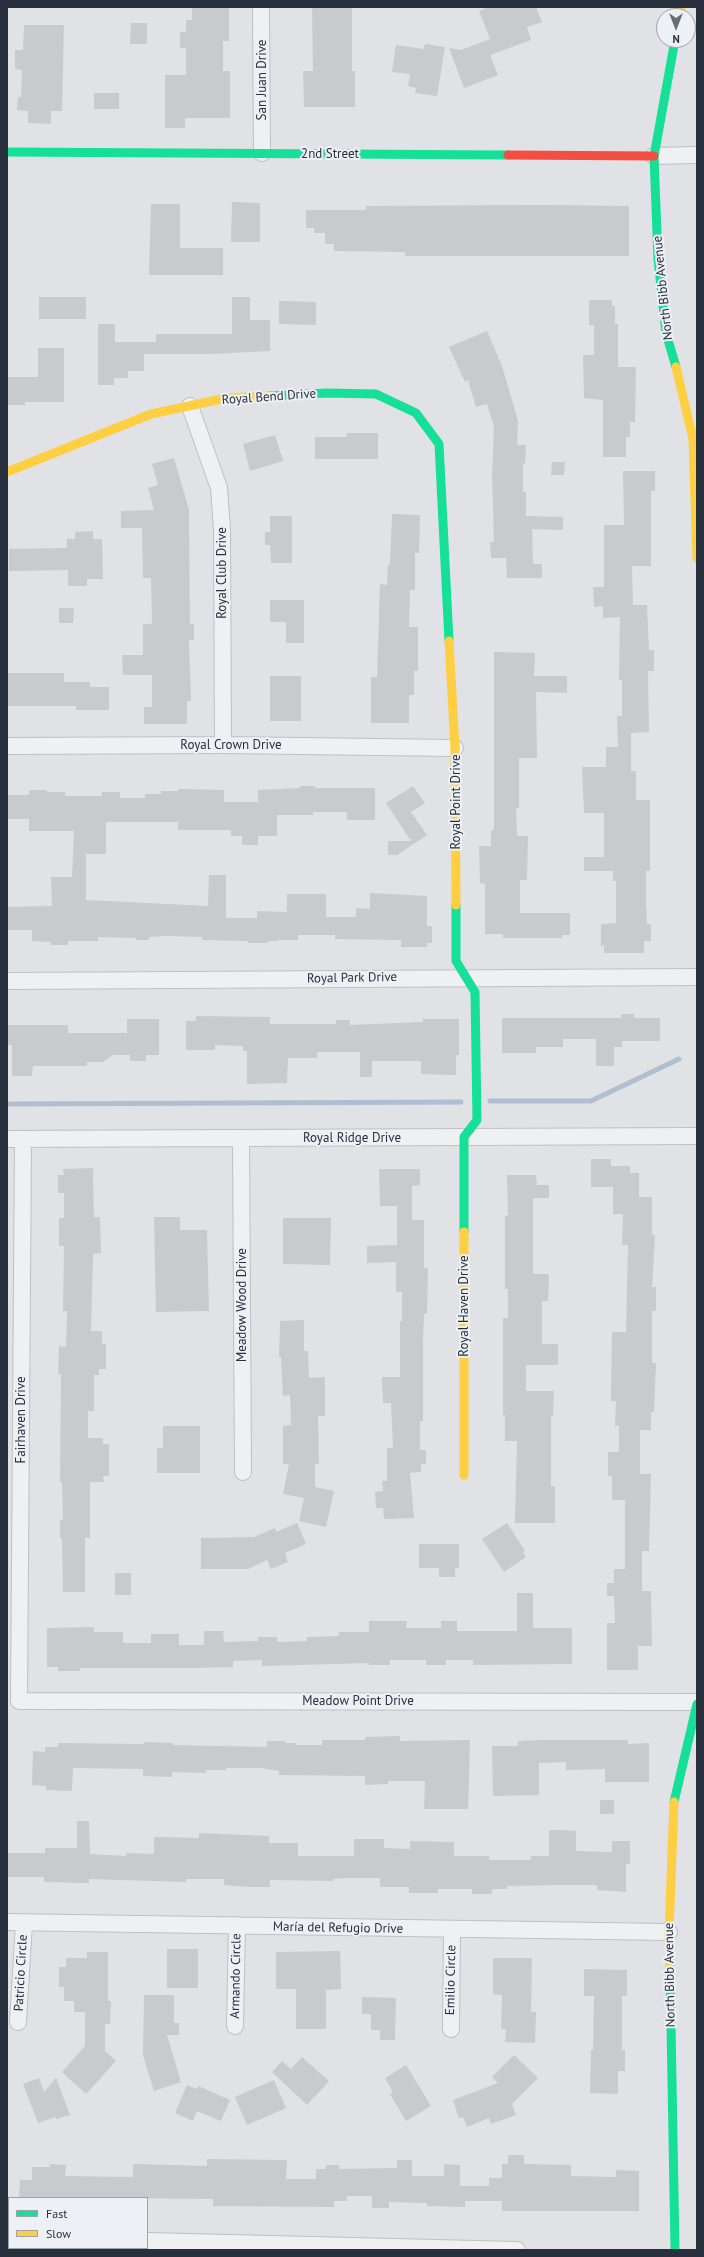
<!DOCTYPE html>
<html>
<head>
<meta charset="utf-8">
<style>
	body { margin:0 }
	#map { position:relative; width:704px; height:2257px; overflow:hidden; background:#e0e2e5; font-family:"PT Sans",sans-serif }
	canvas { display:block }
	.frame { position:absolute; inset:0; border:8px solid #28303d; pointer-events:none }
	.legend { position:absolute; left:8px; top:2197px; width:140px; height:52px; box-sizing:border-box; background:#edf0f5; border:1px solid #9ea3ab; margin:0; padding:5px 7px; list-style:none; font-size:12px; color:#28303d }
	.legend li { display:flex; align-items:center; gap:8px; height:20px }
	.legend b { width:20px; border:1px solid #9ea3ab }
	.north { position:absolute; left:656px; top:8px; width:40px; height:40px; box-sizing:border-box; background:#edf0f5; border:1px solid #9ea3ab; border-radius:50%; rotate:180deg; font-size:11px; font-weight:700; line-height:16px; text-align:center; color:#28303d }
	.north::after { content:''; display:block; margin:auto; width:14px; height:18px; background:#686e78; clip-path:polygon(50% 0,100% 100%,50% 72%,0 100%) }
</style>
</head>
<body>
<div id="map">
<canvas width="704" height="2257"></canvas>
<div class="frame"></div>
<ul class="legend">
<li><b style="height:5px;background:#16e098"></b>Fast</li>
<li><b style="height:5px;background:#ffcf43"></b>Slow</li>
</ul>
<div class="north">N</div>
</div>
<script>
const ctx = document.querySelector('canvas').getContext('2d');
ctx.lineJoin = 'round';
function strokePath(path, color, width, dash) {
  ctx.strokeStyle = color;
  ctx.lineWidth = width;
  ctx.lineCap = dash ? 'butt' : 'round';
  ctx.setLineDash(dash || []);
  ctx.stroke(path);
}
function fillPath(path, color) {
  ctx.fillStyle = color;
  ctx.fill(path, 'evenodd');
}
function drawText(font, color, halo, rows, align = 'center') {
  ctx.font = font + ' "PT Sans",sans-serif';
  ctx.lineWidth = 4;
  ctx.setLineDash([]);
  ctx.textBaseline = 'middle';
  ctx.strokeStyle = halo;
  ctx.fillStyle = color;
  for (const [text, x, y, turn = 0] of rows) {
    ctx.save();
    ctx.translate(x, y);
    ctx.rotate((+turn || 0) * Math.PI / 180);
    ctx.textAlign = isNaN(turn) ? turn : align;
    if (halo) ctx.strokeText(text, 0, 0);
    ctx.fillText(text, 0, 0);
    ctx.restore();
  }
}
strokePath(new Path2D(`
	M490,1101H591L679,1059
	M7,1104L461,1102`), '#afbfcf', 5);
fillPath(new Path2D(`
	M192,7H229V41H223V71H230V118H185V128H165V75H186V48H180V32H186V20H192Z
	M312,7H352V71H355V107H304L303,71H313Z
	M489,7H536L542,22L527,27L531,40L490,55L498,75L464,88L449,48L461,50L490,39L479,11Z
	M131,23H147V44H130Z
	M24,25H64L62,111H51V124L28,123V111L17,110L18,97H21L22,70L15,69V50H23Z
	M425,44L445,47L437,96L415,93L416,88L408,86L410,74L392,72L396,45L424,49Z
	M94,93H119V109H94Z
	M232,202L260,203V242H231Z
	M151,204H180V248H223V275H149Z
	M542,205L629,206V256H405V252L334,251V244H325V233H314V228H306V210H366V206Z
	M39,297H86V319H39Z
	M232,297H250V320H270V351L212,354H144V371H128V378H114V385H98V324H115V342H156V334H232Z
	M589,300H612V306H615V324H618V367H636L635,422H630V437H626V457H603V400L584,398L583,355H594V325H589Z
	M279,301L316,302V325L279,324Z
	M487,331L502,366L518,421L517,445H526L525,464L523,463V492H526V516L563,517V530L532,529L533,564H542V578H507L506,558H491L490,542H494L492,475L494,427L487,404L476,407L468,380L465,382L449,347Z
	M38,348H64V402H25V405H7V377H38Z
	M347,433H378V459H315V437H347Z
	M275,435L283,461L250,471L243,444Z
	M174,458L189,510L190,624H194V640H189L191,701H187V724H144V707H152V675H123L122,655H143V624H152L151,578H143L142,528H121V511L154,510L148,488L158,485L152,464Z
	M552,462H565L564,475H551Z
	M623,471H655V491H651V566H632L633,605H647L649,650H654V671H648L649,732L631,733V771H636V800H650V871H646V905L647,924H651V941H644V953H604V945L601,946V924L616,923V881H613V871H584V857H604V813H584L582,767H606V747H618L617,716H622V680H619L620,617L603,618V606L594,607L593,587H604V525H624Z
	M392,514L420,515L419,553H415V590H410L409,627H418V671H414V695H409V723H371V677H377L380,584L387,585L388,565H390Z
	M270,516H292V563H271L270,545H265V532H270Z
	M93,531V539H102L103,579H87V586H68V570L9,571V549L67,548V539H75V532Z
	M270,600H304V643H286V622H270Z
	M59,608H74L73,623H59Z
	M494,652L535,653L534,676H567V693L536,692L537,758H519V808H516L517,836H528L527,880H520V913H570V935H562V938H503V934H485V884L480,883L479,846H491V831L494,830Z
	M7,673H64V682H90V687H109V710H76V706H7Z
	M270,676H301V721H270Z
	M300,786H315V788H375V820H347V812H313V815H277V836H258V845H242V836H231V830H178V822H106V854H86V900L208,906L209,875H226V918H257V911L287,912V894H326V917H356V908L370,909V893L427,896V926H432V943H427V947H401V940L335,939V935H298V940H278V941H268V943H248V941L202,940V937L167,936L149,937V940H136V938L98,937V941H68V945H51V942L32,941V930H7V907L52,906L51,877H72L74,831H29V819H7V795H29V790H47V792H65V796H102V792H120V798H145V794H161V791H178V789L224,790V802H258V790L300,788Z
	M413,786L425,803L411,812L427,835L397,855H388V841H411L386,803Z
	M621,1014H634V1018H660V1041H622V1047H614V1066H596V1039H563V1047H536V1053H502V1018H621Z
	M196,1016L270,1017V1024H336V1020H350V1025L423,1022V1019H459V1055H456V1075L421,1074V1061H372V1077H360V1052H317V1058H288L287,1083L247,1084V1051H243V1046L215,1045V1050H186V1021H196Z
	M127,1019H159V1055H146V1061H130V1055H113L103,1062H87V1066H33L32,1076H12V1045H7V1025H68V1033H127Z
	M591,1159H611V1166H630V1173H639V1197H652V1235H655L652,1287H656V1311H652V1363H656L654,1412H651V1430H640V1474H651L649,1551H642V1591H651L652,1646H638V1670H607V1623H615L614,1596H607V1583H614V1569H625V1500H612V1476H608V1452H619V1426H615L616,1401H611L612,1332H626L628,1245H622L623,1214H613V1187H591Z
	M93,1168L94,1217H100L101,1253L93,1254L91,1331H102V1344H106V1369H99V1375H94V1411H88V1438H103V1444H109V1476H103L104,1482H90V1538H85V1592H63L62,1538H60V1520H63L62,1482H60L61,1374H58L59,1346L66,1347L67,1311H63L64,1246H59V1218H64V1193H58V1175H64L63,1169Z
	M379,1169H420V1185L412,1186V1220H424V1268H428L427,1314H424L423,1341V1421H420V1450H426V1464H421V1472L410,1473L414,1518L384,1519L383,1508H376L375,1492L383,1491L382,1481H387V1448H393L391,1403H383L382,1377H400V1321H402V1292H396V1262L367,1263V1246L397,1245V1206H380Z
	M507,1175H536L537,1185H549V1198H533V1274H549L548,1301H542V1344H558V1365H526V1391H554L553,1416H551V1486H555V1523H515L517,1441H505V1415H503V1318H508V1289H505V1215L508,1216Z
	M154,1217H180V1230H207L209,1311L156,1312Z
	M283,1218H331L330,1265L283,1264Z
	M304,1320V1351H308L309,1378L325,1377V1416H318L319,1464H315V1487L334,1491L326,1527L299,1521L304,1498L283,1494L289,1464H283V1426L291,1425L290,1395L283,1396L281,1357H279L280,1321Z
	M163,1426H200V1473H157V1448H163Z
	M297,1523L306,1544L285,1553L288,1562L271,1569L267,1560L248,1569H201V1538L254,1537L275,1528L276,1532Z
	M507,1523L525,1551L523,1553L526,1557L504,1572L482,1539Z
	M419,1544H459V1568H455V1577H439V1568H419Z
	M115,1573H131V1595H115Z
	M517,1593H533V1628H572V1664L473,1665V1660H446V1665H426V1660H390V1665H369V1663L262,1666V1660L233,1661V1667L195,1668H80V1671H58V1667H47V1628L94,1627V1632H123V1643H151V1634H179V1645H204V1631H223L224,1642L258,1641V1637H277V1642L307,1641V1637L339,1636V1632H369V1621H407L406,1628H441V1621H457V1631H517Z
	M400,1736V1741L470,1740L468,1809H424L425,1781H388V1784L365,1785V1776L279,1775V1771L262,1768H226V1770H206V1773L172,1772V1777L143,1776V1769L73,1768L72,1791L46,1790V1786L32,1785L33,1751L45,1752V1747H58V1743L144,1744V1742L173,1743V1745L267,1747V1741H285V1743H296V1745H322V1740H365V1737Z
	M545,1740H628V1744L649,1743V1782H605V1769L566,1770V1762L539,1763V1795L493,1796L492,1746H518V1741Z
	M600,1800H614V1814H600Z
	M77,1821H89L90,1854L126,1856V1853L154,1854V1837L199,1838V1833L269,1836V1843H298V1856H354V1839H384V1848L410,1849V1841L454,1842V1856H489V1860H531V1856H549V1830H561L576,1831V1851L612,1852V1841H630V1864H626V1892L597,1890V1885H557L507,1886V1889H492V1894H472V1889H438V1893H409V1887H380V1878H346L333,1879V1881L270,1880V1887H250L224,1885V1879H186V1882L89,1879V1883L44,1882V1877H7V1853H45V1848H77Z
	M167,1949H198V1988H167Z
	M340,1951L341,1989L326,1990V2029H296V1989H276V1952Z
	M87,1952H108V2001H111L110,2024H105V2051L116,2061L86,2094L62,2072L85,2046V2012H74V2001H64V1987H59V1967H66V1958H87Z
	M493,1958H532L531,2012H536L535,2043L505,2042L506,2029H501L502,1995L493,1994Z
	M584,1969L627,1970V1996H622V2050H625V2071H618V2094L590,2093L591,2050H593L594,1996H584Z
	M144,1995H174V2023H179V2035H167L181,2082L154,2091L143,2055Z
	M362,1997L396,1998L395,2040H380V2030H371V2014H362Z
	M514,2055L538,2078L512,2104L516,2115L491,2124L489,2118L467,2127L463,2117L459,2118L453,2100L498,2083L492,2077Z
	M302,2057L329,2081L307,2105L272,2072L282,2061L291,2069Z
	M406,2065L431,2106L406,2121L390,2094L393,2092L385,2078Z
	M39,2078L44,2092L56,2078L70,2115L56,2119L55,2117L38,2123L23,2084Z
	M274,2080L286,2108L247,2125L235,2097Z
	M187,2085L197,2089L198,2086L230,2100L221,2121L197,2111L193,2121L175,2113Z
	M508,2155H524V2164L571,2165V2176L616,2177V2170L639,2171V2211H502V2201H465V2207L427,2206V2203L389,2202V2208H372V2196H347V2201H334V2207L213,2206V2199L19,2197L20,2180H32V2167H50V2164L66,2165L65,2176L133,2177V2164L207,2166V2159L287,2160L286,2179H316V2169H326V2165H339V2169L397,2168V2160H412V2176H444V2164L460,2165V2186H489V2178H502V2164H508Z`), '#c8cacd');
const street = new Path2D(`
	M261,7L262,153
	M654,156L697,155
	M190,406L219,488L222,530L223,745
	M7,746L223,745L455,748
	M7,981L697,977
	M241,1138L243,1472
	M7,1139L697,1136
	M23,1139L19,1701L697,1702
	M7,1922L669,1932
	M18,2022L24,1923
	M235,2026L237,1925
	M451,2029L452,1930
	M7,2239H9
	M147,2241L517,2250`);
strokePath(street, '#bec0c3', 18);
strokePath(street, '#eff0f1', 16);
strokePath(new Path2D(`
	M675,40L654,156L658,259L666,333L676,367
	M7,152L508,155
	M269,396L327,393L376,394L416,413L439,444L449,641
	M456,905V961L475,992L477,1120L464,1137V1232
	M674,1802L697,1704
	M670,1968L675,2250`), '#16e098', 9);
strokePath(new Path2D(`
	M680,16L681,7
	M676,367L693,439L697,558
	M7,472L151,414L226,398L269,396
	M449,641L455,748L456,905
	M464,1232V1475
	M670,1968L669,1932L674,1802`), '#ffcf43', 9);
strokePath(new Path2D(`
	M508,155L654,156`), '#f24e42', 9);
drawText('13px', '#28303d', '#edf0f5', [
	["San Juan Drive",262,80,-90],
	["2nd Street",330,154],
	["North Bibb Avenue",663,288,-96],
	["Royal Bend Drive",269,397,-4],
	["Royal Club Drive",222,573,-90],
	["Royal Crown Drive",231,745],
	["Royal Point Drive",456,802,-90],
	["Royal Park Drive",352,978,-1],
	["Royal Ridge Drive",352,1138],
	["Meadow Wood Drive",242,1305,-90],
	["Royal Haven Drive",464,1306,-90],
	["Fairhaven Drive",21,1420,-90],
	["Meadow Point Drive",358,1701],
	["María del Refugio Drive",338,1928,1],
	["Patricio Circle",21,1973,-87],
	["North Bibb Avenue",670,1975,-91],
	["Armando Circle",236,1976,-89],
	["Emilio Circle",451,1980,-89]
]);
</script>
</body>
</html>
